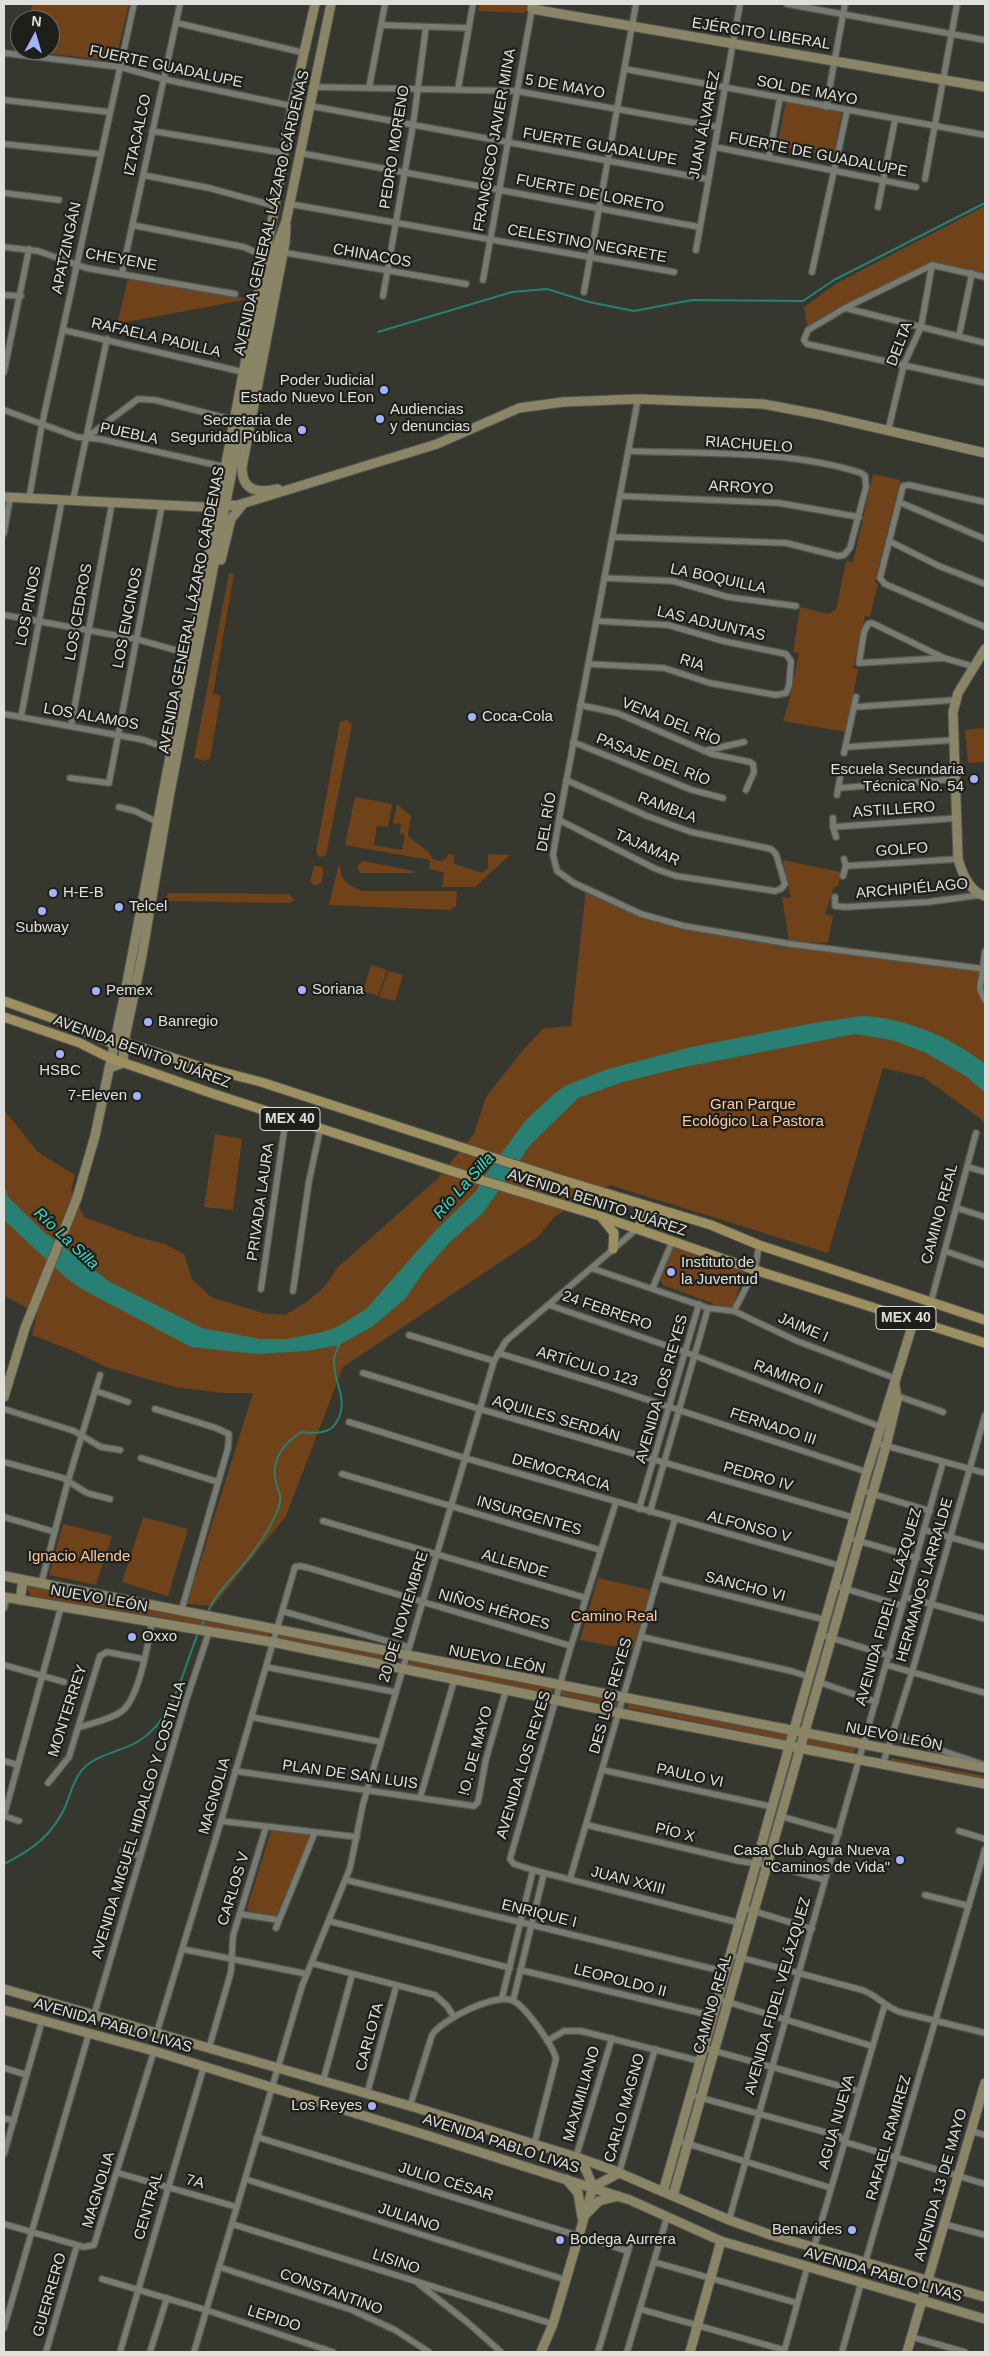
<!DOCTYPE html>
<html>
<head>
<meta charset="utf-8">
<style>
	body { margin:0 }
	#map { position:relative; width:989px; height:2356px; overflow:hidden; background:#363830; font-family:Arial,sans-serif }
	canvas { display:block }
	.frame { position:absolute; inset:0; border:5px solid #dfe0db; pointer-events:none }
	.north { position:absolute; left:10px; top:10px; width:50px; height:50px; box-sizing:border-box; background:#1e1f1b; border:1px solid #6b6c68; border-radius:50%; rotate:6deg; font-size:14px; font-weight:700; line-height:20px; text-align:center; color:#dfe0db }
	.north::after { content:''; display:block; margin:auto; width:18px; height:22px; background:#a2b2fd; clip-path:polygon(50% 0,100% 100%,50% 72%,0 100%) }
</style>
</head>
<body>
<div id="map">
<canvas width="989" height="2356"></canvas>
<div class="frame"></div>
<div class="north">N</div>
</div>
<script>
const ctx = document.querySelector('canvas').getContext('2d');
ctx.lineJoin = 'round';
function fillPath(path, color) {
  ctx.fillStyle = color;
  ctx.fill(path, 'evenodd');
}
function strokePath(path, color, width, dash) {
  ctx.strokeStyle = color;
  ctx.lineWidth = width;
  ctx.lineCap = dash ? 'butt' : 'round';
  ctx.setLineDash(dash || []);
  ctx.stroke(path);
}
function drawText(font, color, halo, rows, align = 'center') {
  ctx.font = font + ' Arial,sans-serif';
  ctx.lineWidth = 4.5;
  ctx.setLineDash([]);
  ctx.textBaseline = 'middle';
  ctx.strokeStyle = halo;
  ctx.fillStyle = color;
  for (const [text, x, y, turn = 0] of rows) {
    ctx.save();
    ctx.translate(x, y);
    ctx.rotate((+turn || 0) * Math.PI / 180);
    ctx.textAlign = isNaN(turn) ? turn : align;
    if (halo) ctx.strokeText(text, 0, 0);
    ctx.fillText(text, 0, 0);
    ctx.restore();
  }
}
fillPath(new Path2D(`
	M31,4H129L116,58L113,61L37,52V50H50V20H33Z
	M480,4H483L527,5L525,13L478,11Z
	M786,101L842,112L833,156L777,146Z
	M985,206V277L932,265L808,330L804,307L837,283Z
	M128,278L249,299L127,322L118,321Z
	M873,474L900,480L875,582L878,584L870,617L865,616L853,668L858,669L846,732L783,721L790,698L799,653L793,652L800,607L828,614L836,610L846,561L853,562Z
	M229,573L234,574L213,694L221,696L210,758L205,761L194,758Z
	M347,720L352,725L326,855L319,857L316,852L340,722Z
	M984,728L985,762L968,763L965,730Z
	M355,797L392,804L388,827L377,826L374,845L402,850L405,835L400,833L401,824L393,823L397,804L411,816L408,835C415,845 429,848 433,859L441,861L447,858L448,854L454,855V864L482,873L488,869V854L510,855L475,887H442L444,872L429,869L430,860L345,845Z
	M783,860L841,872L838,886L834,887L825,914L833,916L828,943L789,941L782,897L791,898Z
	M363,861L414,871V873H360L357,866Z
	M339,863L342,877L349,885L362,891H457L456,906L450,910L329,905Z
	M314,866H321L323,869L322,882L315,886L310,881Z
	M586,889L641,914L684,926L983,968L981,982L985,1000V1125L980,1118L923,1077L883,1068L828,1253L610,1185L555,1216L538,1237L343,1367L286,1516L213,1606L187,1604L253,1393H223L175,1387L106,1367L71,1350L32,1335L37,1314L4,1295V1110L38,1152L75,1175L71,1190L84,1217L141,1238L165,1244L184,1254L192,1279L211,1297L263,1313L285,1315L308,1301L326,1285L336,1269L437,1179L474,1134L486,1097L522,1051L544,1028L571,1026Z
	M169,893L290,894L294,900L290,903L167,901L165,897Z
	M371,965L387,970L378,996L363,991Z
	M388,971L403,975L395,1001L379,997Z
	M215,1134L242,1139L233,1210L204,1207Z
	M673,1243L745,1269L733,1307L728,1309L663,1285L660,1277Z
	M143,1517L188,1529L168,1596L122,1582Z
	M63,1524L112,1536L96,1585L49,1575Z
	M598,1578L650,1590L633,1650L580,1640Z
	M29,1583L269,1632L268,1639L165,1618L31,1596L27,1589Z
	M279,1634L398,1657L396,1663L277,1639Z
	M411,1659L553,1688L552,1694L409,1666Z
	M563,1690L617,1702L616,1707L561,1695Z
	M628,1704L788,1735L787,1740L627,1708Z
	M808,1739L856,1748L854,1753L806,1744Z
	M891,1758L985,1776V1783L891,1763Z
	M275,1830L308,1833L309,1837L278,1915L275,1916L248,1911L247,1908L271,1831Z`), '#6f421a');
fillPath(new Path2D(`
	M862,1016C906,1018 951,1037 985,1064V1093L966,1076L924,1052L892,1040L855,1034L684,1067L623,1082L578,1098L530,1145L483,1213L451,1241L424,1271L405,1299L373,1326L339,1345L306,1351L257,1354L191,1347L80,1288L64,1276L4,1220V1186L8,1197L44,1232L110,1282L202,1328L261,1339H287L322,1332L337,1327L366,1309L434,1232L477,1190L480,1182L526,1120L555,1093L565,1086L605,1070L691,1047L814,1023Z`), '#278073');
strokePath(new Path2D(`
	M378,332L512,292L547,289L589,302L634,311L692,300L803,301L834,280L985,203
	M207,1614C215,1594 230,1581 243,1565C256,1549 271,1528 278,1509C283,1498 279,1493 276,1483C270,1460 283,1444 301,1432C313,1433 329,1435 336,1423C351,1399 332,1383 334,1359C335,1354 337,1349 339,1345
	M202,1625L205,1618
	M4,1864C32,1850 53,1835 66,1805C70,1794 74,1779 82,1770C96,1754 121,1752 139,1741C175,1718 182,1672 197,1636`), '#278073', 2);
const street = new Path2D(`
	M787,4L985,40
	M177,23L305,53
	M381,25L469,28
	M4,53L120,67L163,79L292,106
	M625,69L985,135
	M315,87L516,91L718,127
	M369,88L385,4
	M458,89L473,4
	M4,100L109,112
	M311,106L707,179
	M826,107L845,4
	M152,131L284,153
	M4,144L99,154
	M715,147L916,187
	M300,153L699,227
	M769,157L780,98
	M143,175L209,188L275,206
	M925,179L957,4
	M4,193L59,200
	M290,204L674,272
	M878,207L895,120
	M132,225L244,247L266,257
	M4,247L38,251L86,268L235,294
	M696,250L740,4
	M281,252L466,284
	M812,272L847,111
	M122,273L180,4
	M985,277L932,265L845,308L808,330L804,340L807,344L985,383
	M483,280L532,9
	M584,292L636,4
	M4,295L21,296
	M383,296L413,125L426,27
	M845,308L985,343
	M63,330L243,372
	M959,336L972,273
	M4,372L29,249
	M638,399L559,820L553,855L557,871L574,883L641,914L684,926L791,944L985,969
	M4,410L77,437L100,439L225,467
	M888,431L904,364L921,327L932,265
	M86,438L138,399L155,400L234,420
	M620,496L779,503L859,517
	M29,499L42,424L134,4
	M73,500L107,339
	M899,502L985,539
	M985,502L909,485L903,486L880,578L885,584L985,627
	M4,533L10,498
	M612,537L786,543L838,556L844,555L850,548L866,487L865,476L861,473C790,450 703,454 628,451
	M889,541L939,566L985,584
	M604,578L673,581L728,597L796,606
	M4,615L136,639L189,654
	M944,658L859,663L864,632L868,624L872,623L944,658L975,667
	M588,664L664,668L710,683L776,695L786,693L789,686L791,661L786,654L723,641L668,625L596,621
	M580,705L617,713L712,754L750,762L753,764L754,772L746,790
	M854,707L955,700
	M4,714L144,740L171,750
	M21,717L62,500
	M71,726L112,503
	M573,742L692,790L723,798
	M846,747L954,740
	M704,751L744,742
	M844,753L856,697
	M70,778L109,783L162,505
	M838,788L956,779
	M837,795L840,778
	M119,807L135,811L157,822
	M833,818V827L836,837
	M559,820L656,869L676,876L775,891L781,889L785,884L776,854L771,849L691,832L647,816L566,780
	M833,827L958,818
	M846,866L958,859
	M843,876L846,866L844,859
	M835,897V906L845,907L928,902L980,895
	M985,951L980,989L985,1000
	M968,1167L985,1172
	M957,1208L985,1217
	M945,1251L985,1265
	M591,1268L708,1308L734,1311L797,1341L897,1379
	M653,1287L672,1242
	M261,1289L286,1118
	M293,1291L309,1181L320,1130
	M931,1302L976,1133
	M549,1305L685,1352L881,1427
	M734,1311L755,1270L759,1245
	M409,1335L494,1361
	M498,1353L609,1387L867,1472
	M363,1373L480,1409L855,1518
	M96,1391L128,1402
	M895,1395L943,1412
	M4,1409L74,1431L101,1447L120,1450
	M155,1409L216,1428L229,1434L228,1448L181,1612
	M349,1422L465,1458L841,1566
	M876,1443L985,1473
	M141,1458L218,1482
	M4,1462L63,1478L87,1493L110,1499
	M342,1474L600,1550
	M863,1491L930,1511
	M616,1502L571,1646L510,1859L514,1864L533,1870L740,1923
	M639,1509L699,1304
	M650,1512L708,1308
	M4,1517L55,1532
	M323,1521L586,1598
	M925,1530L985,1547
	M849,1538L917,1558
	M658,1578L826,1620
	M41,1584L68,1481L100,1375
	M836,1586L903,1606
	M906,1597L985,1619
	M4,1608L7,1598
	M282,1611L408,1647
	M822,1635L890,1656
	M642,1637L791,1671L809,1677
	M4,1665L64,1682
	M887,1665L985,1693
	M266,1667L395,1692
	M819,1682L876,1702
	M251,1717L381,1742
	M78,1728C92,1723 110,1720 122,1711C139,1698 148,1644 152,1622
	M892,1734L985,1765
	M4,1761L18,1765
	M883,1764L912,1672L985,1415
	M603,1770L773,1807
	M235,1771L474,1806L478,1802L486,1759L506,1690
	M48,1783L69,1757L100,1656L107,1652L143,1659
	M420,1798L454,1681
	M4,1816L61,1607
	M4,1816L19,1821
	M780,1816L839,1833
	M221,1821L357,1837
	M587,1825L739,1861L779,1867L825,1880
	M959,1831L985,1839
	M123,1851L141,1856
	M570,1879L675,1519
	M346,1880L726,1972
	M925,1895L969,1906
	M744,1908L812,1929
	M240,1914L279,1920
	M329,1921L510,1968
	M276,1928L315,1832
	M182,1949L307,1974
	M731,1955L862,1990C877,1995 885,2007 900,2012L985,2033
	M311,1963L435,1995L447,2006L454,2017
	M520,1970L713,2016
	M502,1998L533,1870
	M718,1999L872,2046
	M513,2001L544,1873
	M94,2015L187,1698L209,1632
	M157,2032L221,1821L295,1567L300,1566L309,1568L571,1646
	M547,2041L564,2031H581L700,2061
	M209,2048L231,1972L233,1936L266,1827
	M704,2048L858,2091
	M4,2068L27,2075
	M323,2081L352,1975
	M367,2094L396,1987
	M691,2095L839,2136L845,2142L985,2184
	M410,2106L432,2035C442,2019 497,1992 514,2001C526,2008 553,2045 556,2059L534,2145
	M4,2118L14,2121
	M971,2131L985,2135
	M257,2137L628,2251
	M679,2141L831,2188
	M4,2154L42,2021
	M576,2157L612,2038
	M118,2173L237,2207
	M619,2173L655,2049
	M245,2179L566,2280
	M729,2220L943,1462
	M4,2224L84,2247L94,2245L154,2051
	M232,2224L553,2324
	M944,2224L985,2235
	M814,2247L885,2004
	M654,2262L797,2303
	M865,2263L985,1849
	M219,2267L352,2310L395,2330L429,2352
	M102,2279L206,2310L333,2352
	M419,2284L467,2322L501,2352
	M640,2309L784,2350
	M4,2328L89,2033
	M912,2337L965,2352
	M46,2352L77,2245
	M120,2352L204,2066
	M150,2352L167,2298
	M194,2352L302,1986L350,1868L363,1804L375,1763L494,1361L506,1341L638,1228
	M598,2352L632,2238
	M627,2352L667,2217
	M784,2352L807,2268
	M842,2352L861,2283`);
const secondary = new Path2D(`
	M532,4V9L985,87
	M278,489C258,493 242,492 242,467L285,243L286,226
	M4,497L204,507L238,505L437,444L519,408L563,402L638,399L763,404L821,415L985,453
	M221,560L231,519L243,504
	M985,649L958,693L953,712L958,859C962,873 970,892 985,896
	M109,1068L123,1063L124,1042L141,961L170,792L265,300L275,251L286,221L294,183L331,4
	M4,1397L25,1328L77,1198L95,1136L125,993L275,206L292,106L315,4
	M4,1576L985,1768
	M4,1597L272,1642L619,1713L985,1784
	M20,1600L23,1580
	M4,1989L417,2108L576,2157L610,2169L729,2220L771,2235L985,2297
	M4,2010L154,2051L429,2136L630,2200L721,2241L985,2319
	M576,2157L586,2170L593,2187
	M566,2179L578,2193L582,2217
	M593,2187L619,2173
	M663,2192L867,1472L914,1320
	M673,2196L886,1446L897,1400L895,1385
	M587,2213L599,2201L618,2196
	M541,2352L553,2324L593,2187
	M690,2352L721,2241
	M907,2352L985,2083`);
const primary = new Path2D(`
	M4,1001L69,1024L113,1044L124,1042L195,1065L261,1082L559,1179L711,1225L759,1245L985,1320
	M4,1017L80,1043L110,1058L214,1094L458,1173L600,1216L755,1270L985,1343
	M602,1218L614,1233L613,1249
	M638,1228L645,1215L651,1214L667,1217`);
strokePath(street, '#54564f', 8);
strokePath(secondary, '#54564f', 11);
strokePath(primary, '#54564f', 11);
strokePath(street, '#787b72', 5.5);
strokePath(secondary, '#8b8568', 9);
strokePath(primary, '#9e8f5f', 9);
for (const [x, y, r, color] of [
	[384,390,5,"#a2b2fd"],
	[380,419,5,"#a2b2fd"],
	[302,430,5,"#a2b2fd"],
	[472,717,5,"#a2b2fd"],
	[974,779,5,"#a2b2fd"],
	[53,893,5,"#a2b2fd"],
	[119,907,5,"#a2b2fd"],
	[42,911,5,"#a2b2fd"],
	[302,990,5,"#a2b2fd"],
	[96,991,5,"#a2b2fd"],
	[148,1022,5,"#a2b2fd"],
	[60,1054,5,"#a2b2fd"],
	[137,1096,5,"#a2b2fd"],
	[671,1272,5,"#a2b2fd"],
	[132,1637,5,"#a2b2fd"],
	[900,1860,5,"#a2b2fd"],
	[372,2106,5,"#a2b2fd"],
	[852,2230,5,"#a2b2fd"],
	[560,2240,5,"#a2b2fd"]
]) {
  const dot = new Path2D();
  dot.arc(x, y, r, 0, 2 * Math.PI);
  ctx.fillStyle = color;
  ctx.fill(dot);
  strokePath(dot, '#1e1f1b', 2);
}
for (const [x, y, w] of [
	[290,1119,60],
	[906,1318,60]
]) {
  const box = new Path2D();
  box.roundRect(x - w / 2, y - 11.5, w, 23, 4);
  ctx.fillStyle = '#1e1f1b';
  ctx.fill(box);
  strokePath(box, '#dfe0db', 1);
}
drawText('bold 14px', '#dfe0db', null, [
	["MEX 40",290,1119],
	["MEX 40",906,1318]
]);
drawText('15px', '#dfe0db', '#1e1f1b', [
	["EJÉRCITO LIBERAL",761,34,9],
	["FUERTE GUADALUPE",166,67,12],
	["5 DE MAYO",565,87,10],
	["SOL DE MAYO",807,91,11],
	["JUAN ÁLVAREZ",705,125,-79],
	["IZTACALCO",138,135,-78],
	["FRANCISCO JAVIER MINA",495,140,-80],
	["PEDRO MORENO",395,147,-81],
	["FUERTE GUADALUPE",600,147,10],
	["FUERTE DE GUADALUPE",818,155,11],
	["FUERTE DE LORETO",590,194,11],
	["AVENIDA GENERAL LÁZARO CÁRDENAS",272,213,-77],
	["CELESTINO NEGRETE",587,244,10],
	["APATZINGÁN",67,248,-78],
	["CHINACOS",372,256,10],
	["CHEYENE",121,260,10],
	["RAFAELA PADILLA",156,338,13],
	["DELTA",900,344,-69],
	["PUEBLA",129,434,12],
	["RIACHUELO",749,445,4],
	["ARROYO",741,488,3],
	["LA BOQUILLA",718,579,12],
	["LOS PINOS",29,606,-79],
	["AVENIDA GENERAL LÁZARO CÁRDENAS",192,610,-79],
	["LOS CEDROS",79,612,-80],
	["LOS ENCINOS",128,618,-79],
	["LAS ADJUNTAS",711,624,13],
	["RIA",692,663,18],
	["LOS ALAMOS",91,717,10],
	["VENA DEL RÍO",671,722,22],
	["PASAJE DEL RÍO",653,760,21],
	["RAMBLA",667,808,21],
	["ASTILLERO",894,810,-4],
	["DEL RÍO",547,822,-81],
	["TAJAMAR",647,848,24],
	["GOLFO",902,850,-4],
	["ARCHIPIÉLAGO",912,889,-5],
	["AVENIDA BENITO JUÁREZ",142,1052,20],
	["PRIVADA LAURA",261,1202,-82],
	["AVENIDA BENITO JUÁREZ",597,1203,18],
	["CAMINO REAL",940,1214,-75],
	["24 FEBRERO",607,1311,19],
	["JAIME I",803,1328,23],
	["ARTÍCULO 123",587,1367,17],
	["RAMIRO II",788,1378,21],
	["AVENIDA LOS REYES",662,1389,-74],
	["AQUILES SERDÁN",556,1419,16],
	["FERNADO III",773,1427,18],
	["DEMOCRACIA",561,1473,16],
	["PEDRO IV",758,1477,16],
	["INSURGENTES",529,1516,16],
	["ALFONSO V",749,1527,15],
	["ALLENDE",515,1564,16],
	["HERMANOS LARRALDE",925,1580,-74],
	["SANCHO VI",745,1587,14],
	["NUEVO LEÓN",99,1599,10],
	["AVENIDA FIDEL VELÁZQUEZ",889,1607,-74],
	["NIÑOS HÉROES",494,1610,16],
	["20 DE NOVIEMBRE",404,1617,-73],
	["NUEVO LEÓN",497,1660,11],
	["DES LOS REYES",611,1696,-74],
	["MONTERREY",68,1711,-72],
	["NUEVO LEÓN",894,1737,11],
	["!O. DE MAYO",476,1751,-75],
	["AVENIDA LOS REYES",524,1765,-73],
	["PLAN DE SAN LUIS",350,1775,8],
	["PAULO VI",690,1776,12],
	["MAGNOLIA",215,1796,-74],
	["AVENIDA MIGUEL HIDALGO Y COSTILLA",139,1820,-73],
	["PÍO X",675,1833,14],
	["JUAN XXIII",628,1881,14],
	["CARLOS V",234,1889,-73],
	["ENRIQUE I",539,1914,14],
	["LEOPOLDO II",620,1981,14],
	["AVENIDA FIDEL VELÁZQUEZ",778,1996,-74],
	["CAMINO REAL",713,2004,-74],
	["AVENIDA PABLO LIVAS",113,2026,16],
	["CARLOTA",370,2037,-75],
	["MAXIMILIANO",582,2094,-74],
	["CARLO MAGNO",625,2108,-74],
	["AGUA NUEVA",837,2122,-74],
	["RAFAEL RAMIREZ",889,2138,-74],
	["AVENIDA PABLO LIVAS",501,2144,18],
	["7A",195,2182,15],
	["JULIO CÉSAR",446,2182,17],
	["AVENIDA 13 DE MAYO",941,2185,-74],
	["MAGNOLIA",99,2190,-73],
	["CENTRAL",149,2206,-74],
	["JULIANO",409,2218,18],
	["LISINO",396,2262,19],
	["AVENIDA PABLO LIVAS",883,2275,16],
	["CONSTANTINO",331,2292,20],
	["GUERRERO",50,2295,-74],
	["LEPIDO",274,2319,18]
]);
drawText('15px', '#dfe0db', '#1e1f1b', [
	["Poder Judicial",374,381,"right"],
	["Estado Nuevo LEon",374,398,"right"],
	["Audiencias",390,410],
	["y denuncias",390,427],
	["Secretaria de",292,421,"right"],
	["Seguridad Pública",292,438,"right"],
	["Coca-Cola",482,717],
	["Escuela Secundaria",964,770,"right"],
	["Técnica No. 54",964,787,"right"],
	["H-E-B",63,893],
	["Telcel",129,907],
	["Subway",42,928,"center"],
	["Soriana",312,990],
	["Pemex",106,991],
	["Banregio",158,1022],
	["HSBC",60,1071,"center"],
	["7-Eleven",127,1096,"right"],
	["Instituto de",681,1263],
	["la Juventud",681,1280],
	["Oxxo",142,1637],
	["Casa Club Agua Nueva",890,1851,"right"],
	["\"Caminos de Vida\"",890,1868,"right"],
	["Los Reyes",362,2106,"right"],
	["Benavides",842,2230,"right"],
	["Bodega Aurrera",570,2240]
], 'left');
drawText('15px', '#ffc9a0', '#1e1f1b', [
	["Gran Parque",753,1105],
	["Ecológico La Pastora",753,1122],
	["Ignacio Allende",79,1557],
	["Camino Real",614,1617]
]);
drawText('italic 16px', '#34dec8', '#1e1f1b', [
	["Río La Silla",464,1186,-48],
	["Río La Silla",66,1239,43]
]);
</script>
</body>
</html>
